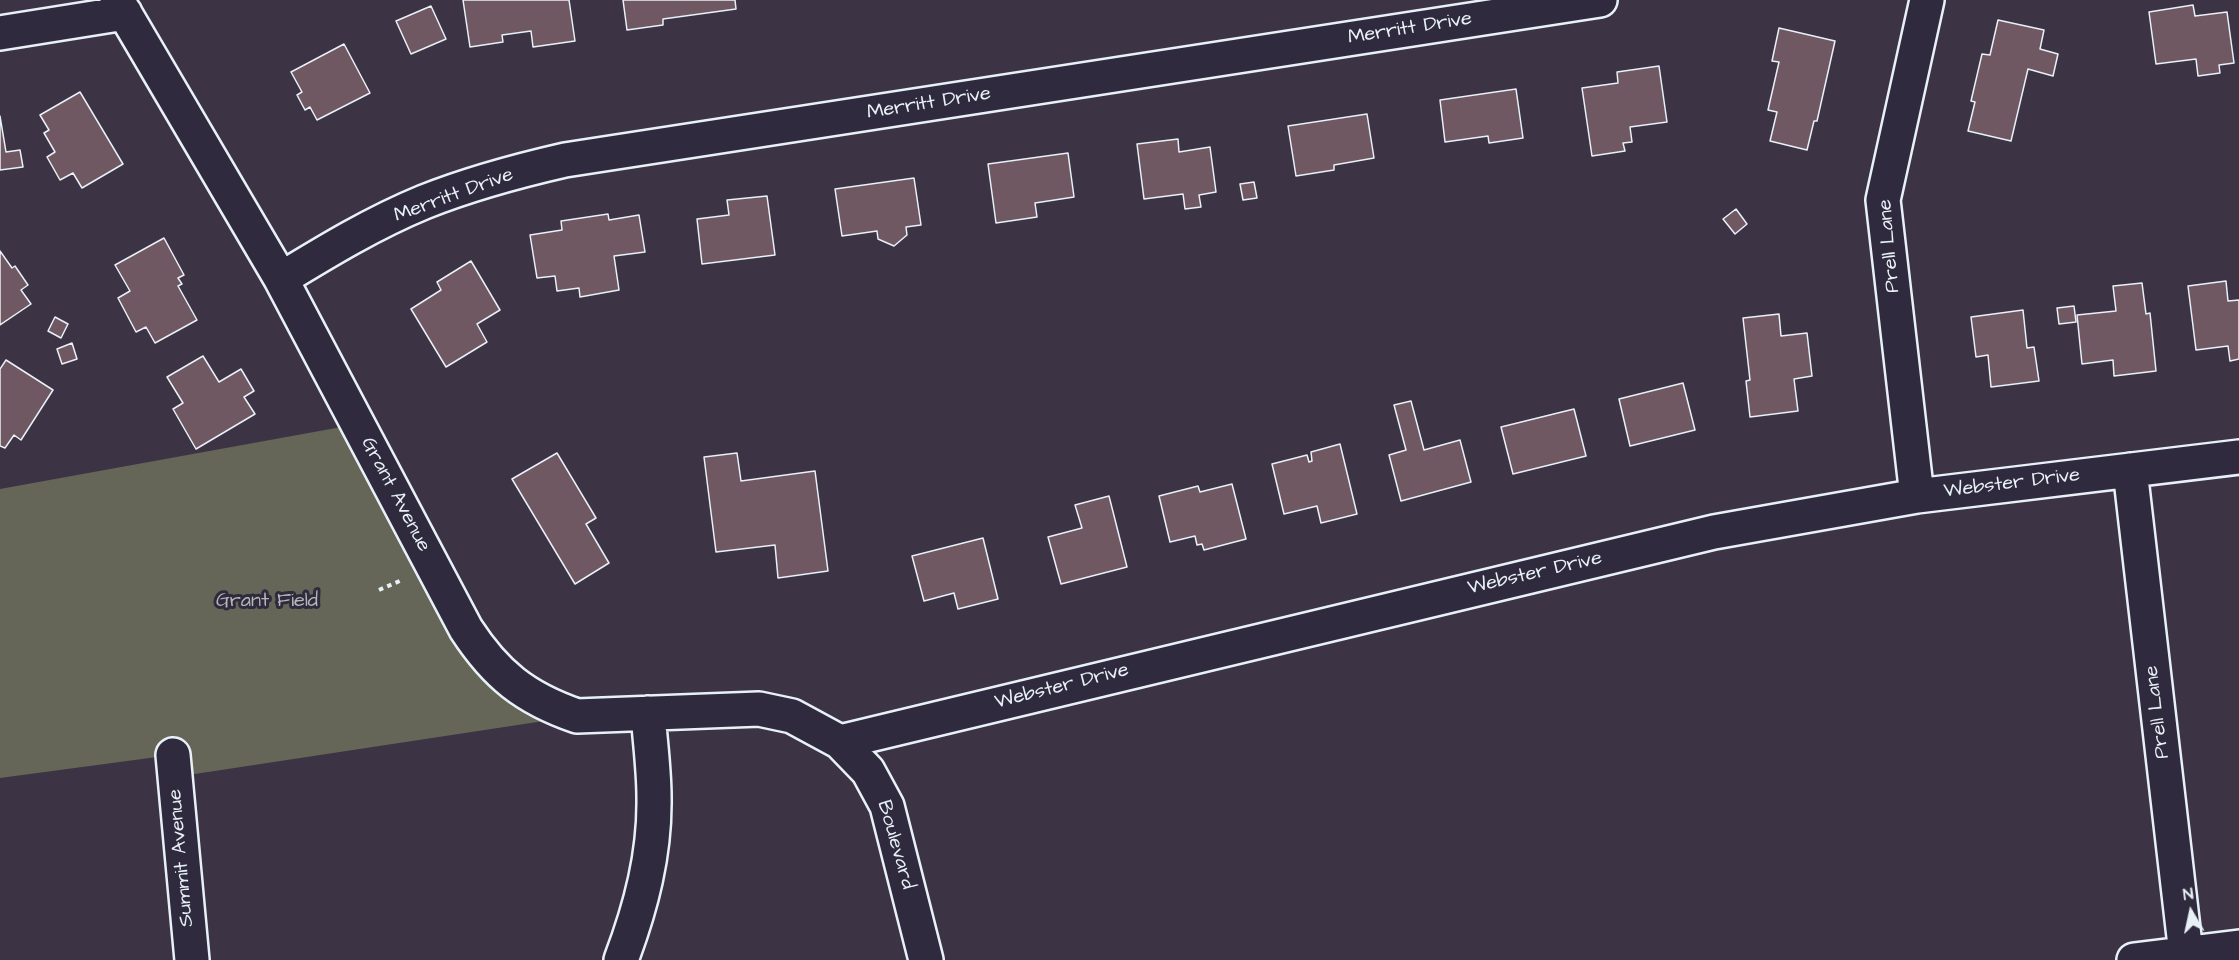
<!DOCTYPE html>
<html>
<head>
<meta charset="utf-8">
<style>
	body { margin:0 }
	#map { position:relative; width:2239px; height:960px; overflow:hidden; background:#3c3344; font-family:"Architects Daughter",sans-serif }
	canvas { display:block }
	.north { position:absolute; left:2161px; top:882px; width:60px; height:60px; -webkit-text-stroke:4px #2f2a3d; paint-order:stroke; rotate:351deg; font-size:16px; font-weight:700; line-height:24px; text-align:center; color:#e8f1f8 }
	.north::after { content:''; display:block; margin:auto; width:21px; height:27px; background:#e8f1f8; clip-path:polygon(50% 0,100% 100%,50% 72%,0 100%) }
</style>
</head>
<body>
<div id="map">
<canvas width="2239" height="960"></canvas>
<div class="north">N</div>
</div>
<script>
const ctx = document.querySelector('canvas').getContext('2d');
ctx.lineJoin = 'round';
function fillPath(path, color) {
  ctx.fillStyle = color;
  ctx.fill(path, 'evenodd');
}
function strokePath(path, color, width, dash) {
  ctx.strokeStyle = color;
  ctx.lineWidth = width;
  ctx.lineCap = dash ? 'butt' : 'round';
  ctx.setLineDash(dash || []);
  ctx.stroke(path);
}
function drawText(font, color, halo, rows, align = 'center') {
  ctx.font = font + ' "Architects Daughter",sans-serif';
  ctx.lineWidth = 6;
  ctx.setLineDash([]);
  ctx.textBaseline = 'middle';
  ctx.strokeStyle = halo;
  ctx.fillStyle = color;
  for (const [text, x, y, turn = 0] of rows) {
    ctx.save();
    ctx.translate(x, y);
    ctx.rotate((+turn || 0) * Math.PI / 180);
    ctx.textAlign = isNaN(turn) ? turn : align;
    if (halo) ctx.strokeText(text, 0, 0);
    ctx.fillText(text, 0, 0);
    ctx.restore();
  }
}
fillPath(new Path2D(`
	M358,424L466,629L577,716L175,777L172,755L0,778V489Z`), '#656657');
const building = new Path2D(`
	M463,0H569L575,41L533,47L531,31L502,35L503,42L470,47Z
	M623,0H735L736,9L663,19V25L627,30Z
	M2193,5L2195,16L2227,12L2234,63L2219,65L2220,73L2198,76L2196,59L2156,64L2149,12Z
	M431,6L446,39L411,54L396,21Z
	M1998,20L2044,30L2040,49L2058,54L2053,76L2028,69L2011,141L1968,131L1975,102L1971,101L1982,54L1990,55Z
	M1779,28L1835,41L1817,121H1814L1807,150L1770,141L1777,112L1768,110L1779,62L1772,61Z
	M344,44L370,93L317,120L310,107L305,110L297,95L302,92L291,72Z
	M1659,66L1667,122L1630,127L1632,142L1623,143L1625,151L1592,156L1582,88L1618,83L1617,72Z
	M1516,89L1523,138L1489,143L1488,136L1445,142L1440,100Z
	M80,92L123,164L82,188L73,173L60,180L47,157L55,152L44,133L49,130L40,115Z
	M1367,114L1374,158L1334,165V170L1296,176L1288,126Z
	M0,116L6,152L20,150L23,167L0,170Z
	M1178,139L1179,152L1210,147L1216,192L1199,195L1201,207L1185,209L1183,194L1144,199L1137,144Z
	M1068,153L1074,197L1035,203L1037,217L996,223L988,164Z
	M914,178L921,225L906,227L907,235L894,246L878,239L877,231L842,236L835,189Z
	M1254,182L1257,198L1243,200L1240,184Z
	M767,196L775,255L702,264L697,219L729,215L727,200Z
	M1736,209L1747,224L1735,234L1723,219Z
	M608,214L609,220L639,215L645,252L614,256L619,290L580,297L579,288L557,291L555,276L537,278L530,235L562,230L561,221Z
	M164,238L184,275L178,278L182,284L178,286L197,320L155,343L146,327L136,332L118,298L130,291L115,265Z
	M0,251L12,268L15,266L28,285L21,290L31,304L0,325Z
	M471,261L500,310L477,324L487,342L446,367L411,309L441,290L437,282Z
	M2226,281L2228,301L2239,300V359L2230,361L2228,346L2196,350L2188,286Z
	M2142,283L2146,314L2150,313L2156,371L2114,376L2113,360L2082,364L2077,315L2116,311L2113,286Z
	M2074,306L2076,322L2059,324L2057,308Z
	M2023,310L2027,348L2034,347L2039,381L1991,387L1988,355L1976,357L1971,317Z
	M1779,314L1781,336L1807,333L1812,376L1794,379L1798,411L1750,417L1746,381L1750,380L1743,318Z
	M55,317L68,324L61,338L48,331Z
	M72,343L77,359L62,364L57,349Z
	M203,356L219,382L241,369L254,391L244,397L255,414L196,449L173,409L183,403L167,377Z
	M6,360L53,390L21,440L14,435L5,448L0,446V369Z
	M1683,383L1695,430L1630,446L1619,399Z
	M1411,401L1424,450L1460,440L1471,482L1401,501L1389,455L1406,450L1394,405Z
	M1574,409L1586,456L1513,474L1501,427Z
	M1340,444L1357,514L1321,523L1317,506L1284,514L1272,464L1307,455L1309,462L1312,461L1311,452Z
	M557,453L596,518L586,524L609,563L575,584L512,479Z
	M737,453L741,481L815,471L828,571L778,578L775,545L716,552L704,457Z
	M1232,484L1246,539L1204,550L1202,544L1197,545L1195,536L1170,542L1159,496L1198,486L1200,492Z
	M1109,496L1127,567L1061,584L1048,537L1082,528L1075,505Z
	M983,538L998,599L958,609L954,593L924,601L912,556Z`);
fillPath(building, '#705862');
strokePath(building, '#e8f1f8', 1.5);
const minor = new Path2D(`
	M117,0L281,279L466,629C496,675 525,698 577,716L759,709L792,716L840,742L868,771L887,806L926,960
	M0,33L125,13
	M281,279C327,251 373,223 424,202C469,184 517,171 565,160L1600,0
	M2130,470L2186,954
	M1917,496L1883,200L1927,0
	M840,742L1714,532L1917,496L2239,457
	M173,755L192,960
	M621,960C641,907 655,854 654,797C654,769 650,741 648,713
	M2134,960L2239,947`);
strokePath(minor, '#e8f1f8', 38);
strokePath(new Path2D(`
	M379,590L402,580`), '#e8f1f8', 4, [4.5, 4.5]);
strokePath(minor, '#2f2a3d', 33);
drawText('20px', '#e8f1f8', '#2f2a3d', [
	["Merritt Drive",1410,29,-9],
	["Merritt Drive",929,104,-9],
	["Merritt Drive",454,196,-20],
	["Prell Lane",1890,246,-95],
	["Webster Drive",2012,484,-7],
	["Grant Avenue",395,495,62],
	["Webster Drive",1535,574,-13],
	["Webster Drive",1062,687,-14],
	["Prell Lane",2158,712,-97],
	["Boulevard",895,845,74],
	["Summit Avenue",182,858,-95]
]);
drawText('20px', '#b4b9b8', '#2f2a3d', [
	["Grant Field",267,602]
]);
</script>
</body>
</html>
